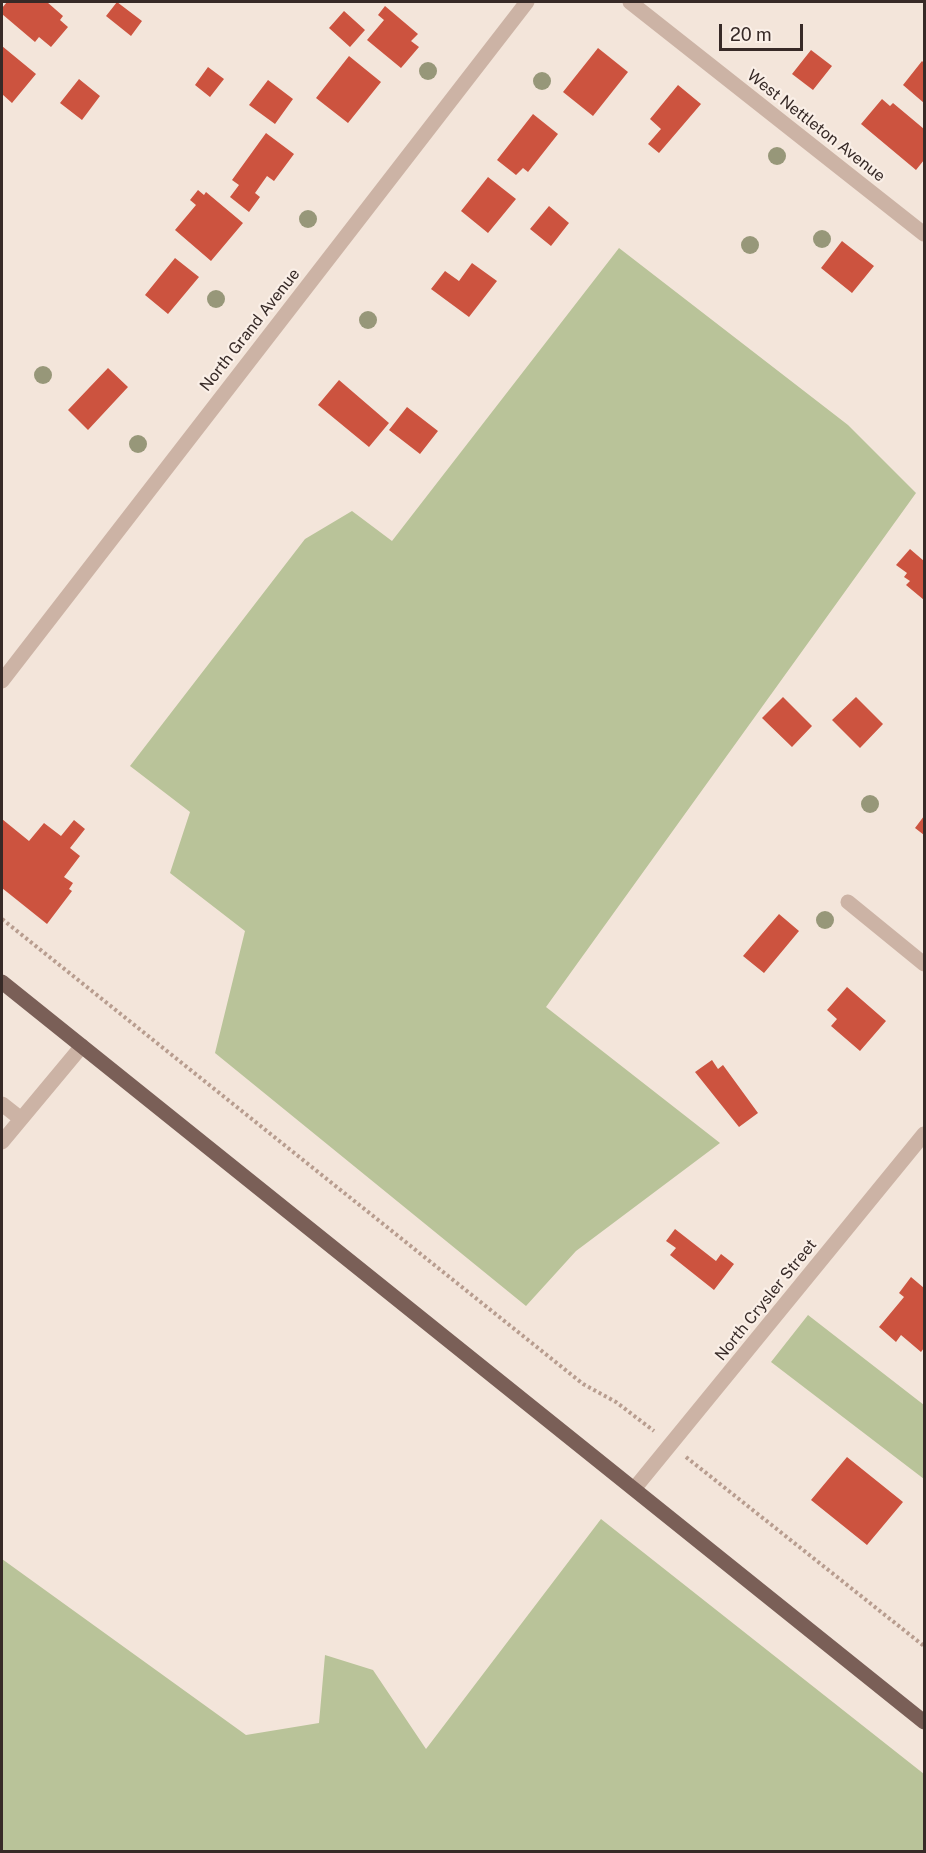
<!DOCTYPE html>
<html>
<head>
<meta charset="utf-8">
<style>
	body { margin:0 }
	#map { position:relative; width:926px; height:1853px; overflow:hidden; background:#f3e5da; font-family:"Public Sans",sans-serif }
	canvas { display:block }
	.frame { position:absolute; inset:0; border:3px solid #372a27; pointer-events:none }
	.scale { position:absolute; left:719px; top:24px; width:84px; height:27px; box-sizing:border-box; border:3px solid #372a27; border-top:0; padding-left:8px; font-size:18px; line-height:21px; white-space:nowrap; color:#372a27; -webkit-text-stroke:4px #faefe7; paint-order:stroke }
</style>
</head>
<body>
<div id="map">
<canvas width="926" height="1853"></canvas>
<div class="frame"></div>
<div class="scale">20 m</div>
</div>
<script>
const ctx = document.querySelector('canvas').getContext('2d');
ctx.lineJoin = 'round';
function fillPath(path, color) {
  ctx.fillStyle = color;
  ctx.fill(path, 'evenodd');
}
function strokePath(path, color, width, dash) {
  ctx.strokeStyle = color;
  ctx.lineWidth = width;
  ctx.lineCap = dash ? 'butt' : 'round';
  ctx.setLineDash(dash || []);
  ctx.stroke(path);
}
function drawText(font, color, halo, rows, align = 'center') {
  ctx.font = font + ' "Public Sans",sans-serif';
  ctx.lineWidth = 4.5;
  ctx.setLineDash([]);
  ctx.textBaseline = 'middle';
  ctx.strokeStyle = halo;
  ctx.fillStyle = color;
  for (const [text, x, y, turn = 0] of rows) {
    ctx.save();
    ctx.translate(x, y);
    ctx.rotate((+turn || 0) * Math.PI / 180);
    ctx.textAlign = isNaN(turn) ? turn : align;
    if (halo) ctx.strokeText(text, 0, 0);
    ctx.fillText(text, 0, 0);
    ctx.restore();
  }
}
fillPath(new Path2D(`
	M619,248L848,425L916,493L546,1007L720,1143L576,1251L526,1306L215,1053L245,931L170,873L190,812L130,766L305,539L352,511L392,541Z
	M808,1315L924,1405V1479L771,1362Z
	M601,1519L924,1774V1851H2V1559L246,1735L319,1723L325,1655L373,1670L426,1749Z`), '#b9c399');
fillPath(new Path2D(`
	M7,2H47L63,16L60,20L68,27L51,47L39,37L35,42L2,14V8Z
	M117,2L142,21L131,36L106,16Z
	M385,6L418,34L411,41L419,47L401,68L367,40L384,20L378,15Z
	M344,11L365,30L350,47L329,28Z
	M2,46L36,74L12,103L2,94Z
	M598,48L628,72L593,116L563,92Z
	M811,50L832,66L813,90L792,74Z
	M349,56L381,82L348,123L316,98Z
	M922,61L924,63V103L903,85Z
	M208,67L224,79L210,97L195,85Z
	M79,79L100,96L82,120L60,103Z
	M268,80L293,99L275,124L249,105Z
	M678,85L701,104L659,153L648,144L661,129L650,119Z
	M882,99L890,106L893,103L924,129V160L916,170L861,124Z
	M533,114L558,134L528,172L523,168L516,175L497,160Z
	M266,133L294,154L274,181L267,176L255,193L260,197L249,212L230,197L239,185L232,180Z
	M488,177L516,199L488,233L461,211Z
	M198,190L204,195L206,192L243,223L211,261L175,230L196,205L190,200Z
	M549,206L569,223L551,246L530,229Z
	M842,241L874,266L852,293L821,268Z
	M175,258L199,277L168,314L145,295Z
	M472,263L497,281L469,317L431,289L445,271L459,281Z
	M108,368L128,387L88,430L68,410Z
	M339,380L389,423L369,447L318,405Z
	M407,407L438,431L420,454L389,430Z
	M910,549L924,561V600L906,585L910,581L904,577L907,573L896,565Z
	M783,697L812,726L792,747L762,718Z
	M856,697L883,724L860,748L832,720Z
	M924,816V835L915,828Z
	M2,819L29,841L44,823L61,836L74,820L85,829L70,848L80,856L64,877L73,883L69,889L72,891L47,924L2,888Z
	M779,914L799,931L764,973L743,956Z
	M847,987L886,1021L860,1051L831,1026L837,1019L827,1010Z
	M712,1060L718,1069L723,1065L758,1113L739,1127L695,1072Z
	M675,1229L716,1261L721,1254L734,1264L714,1290L670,1255L676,1248L666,1241Z
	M911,1277L924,1288V1348L921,1352L901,1335L896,1342L879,1327L904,1297L899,1293Z
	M847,1457L903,1502L867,1545L811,1500Z`), '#cc533f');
strokePath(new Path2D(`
	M2,919L583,1384L616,1402L654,1431
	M686,1457L924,1646`), '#b89d8f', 4, [3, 3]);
strokePath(new Path2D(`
	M630,2L924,234
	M2,681L527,2
	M848,902L924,964
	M2,1104L21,1119
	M2,1142L82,1046
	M634,1489L924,1134`), '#ccb3a5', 15);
strokePath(new Path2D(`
	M2,982L924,1722`), '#7a5f57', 15);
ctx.fillStyle = '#979779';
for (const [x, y] of [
	[428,71],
	[542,81],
	[777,156],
	[308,219],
	[822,239],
	[750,245],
	[216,299],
	[368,320],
	[43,375],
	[138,444],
	[870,804],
	[825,920]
]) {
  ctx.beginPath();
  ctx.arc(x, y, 9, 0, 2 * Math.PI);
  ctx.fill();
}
drawText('16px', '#372a27', '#faefe7', [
	["West Nettleton Avenue",816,126,38],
	["North Grand Avenue",250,330,-52],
	["North Crysler Street",766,1300,-51]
]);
</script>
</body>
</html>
